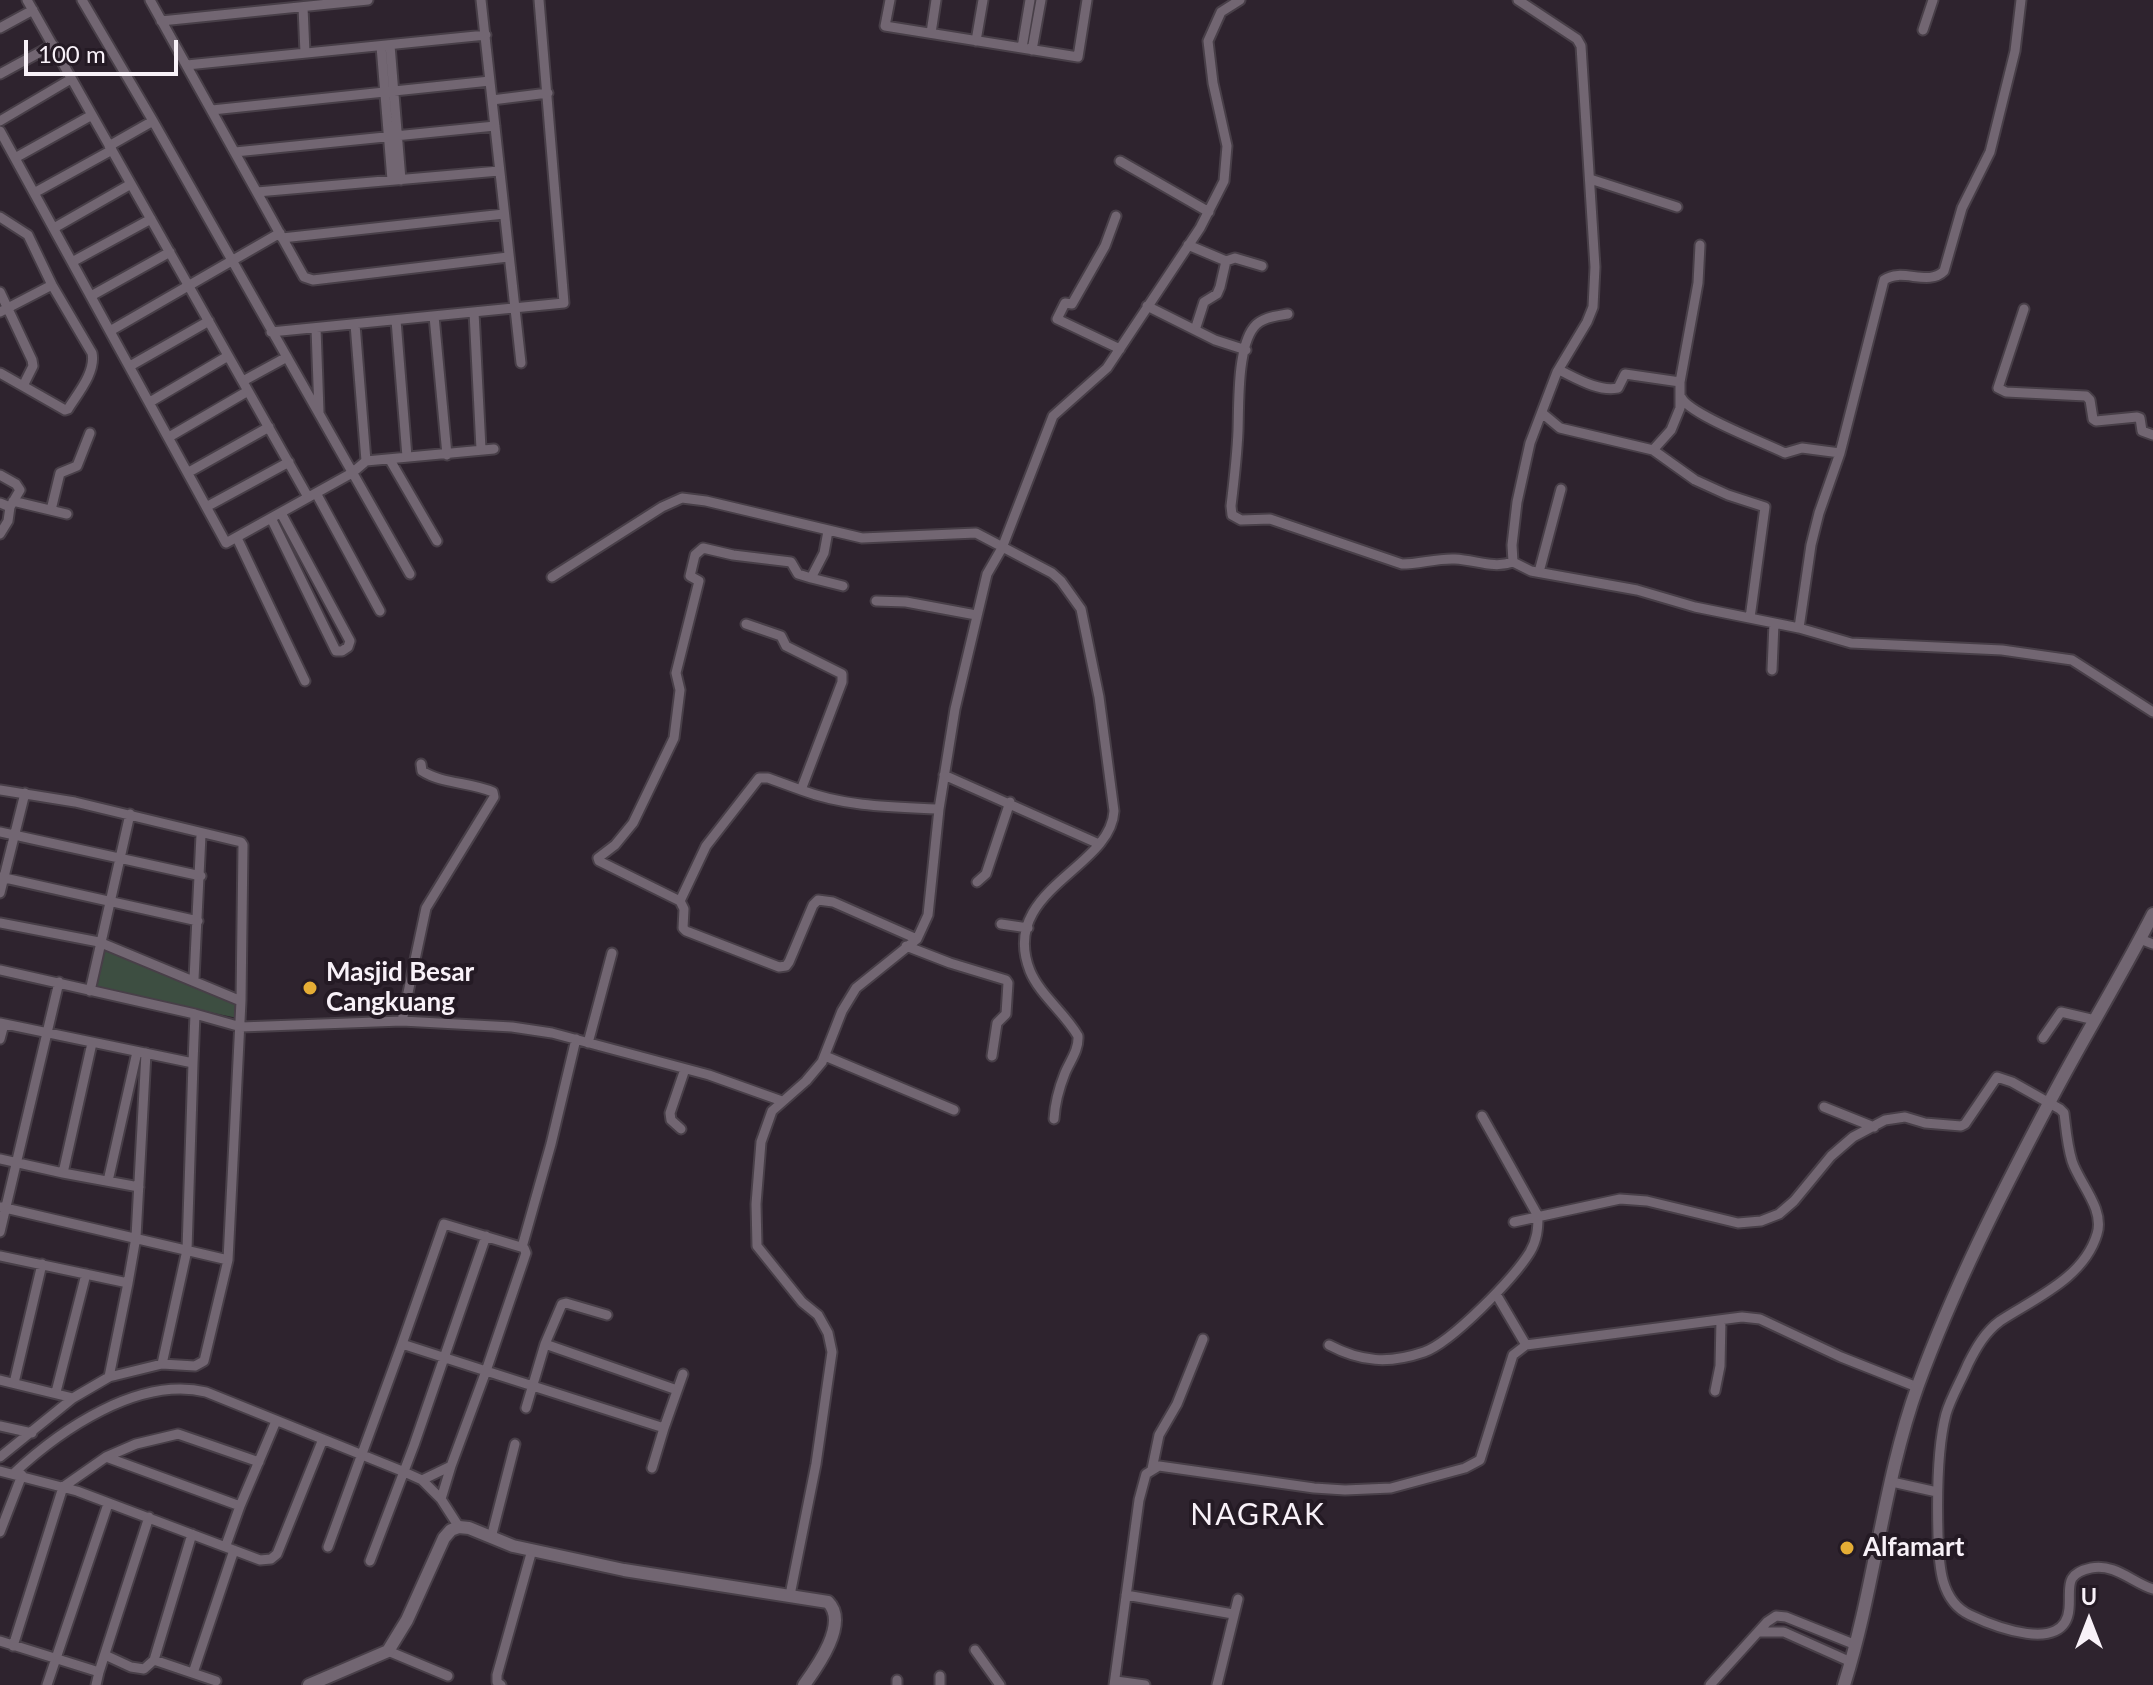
<!DOCTYPE html>
<html>
<head>
<meta charset="utf-8">
<style>
	body { margin:0 }
	#map { position:relative; width:2153px; height:1685px; overflow:hidden; background:#2e232e; font-family:Lato,sans-serif }
	canvas { display:block }
	.north { position:absolute; left:2049px; top:1581px; width:80px; height:80px; -webkit-text-stroke:6px #241a24; paint-order:stroke; rotate:0deg; font-size:22px; font-weight:700; line-height:32px; text-align:center; color:#f8f1f8 }
	.north::after { content:''; display:block; margin:auto; width:28px; height:36px; background:#f8f1f8; clip-path:polygon(50% 0,100% 100%,50% 72%,0 100%) }
	.scale { position:absolute; left:24px; top:40px; width:154px; height:36px; box-sizing:border-box; border:4px solid #f8f1f8; border-top:0; padding-left:10px; font-size:24px; line-height:28px; white-space:nowrap; color:#f8f1f8; -webkit-text-stroke:6px #241a24; paint-order:stroke }
</style>
</head>
<body>
<div id="map">
<canvas width="2153" height="1685"></canvas>
<div class="north">U</div>
<div class="scale">100 m</div>
</div>
<script>
const ctx = document.querySelector('canvas').getContext('2d');
ctx.lineJoin = 'round';
function fillPath(path, color) {
  ctx.fillStyle = color;
  ctx.fill(path, 'evenodd');
}
function strokePath(path, color, width, dash) {
  ctx.strokeStyle = color;
  ctx.lineWidth = width;
  ctx.lineCap = dash ? 'butt' : 'round';
  ctx.setLineDash(dash || []);
  ctx.stroke(path);
}
function drawText(font, color, halo, rows, align = 'center') {
  ctx.font = font + ' Lato,sans-serif';
  ctx.lineWidth = 8;
  ctx.setLineDash([]);
  ctx.textBaseline = 'middle';
  ctx.strokeStyle = halo;
  ctx.fillStyle = color;
  for (const [text, x, y, turn = 0] of rows) {
    ctx.save();
    ctx.translate(x, y);
    ctx.rotate((+turn || 0) * Math.PI / 180);
    ctx.textAlign = isNaN(turn) ? turn : align;
    if (halo) ctx.strokeText(text, 0, 0);
    ctx.fillText(text, 0, 0);
    ctx.restore();
  }
}
fillPath(new Path2D(`
	M101,944L241,1001L242,1019L90,987Z`), '#3d4e41');
const street = new Path2D(`
	M27,0L308,497
	M82,0L153,121L410,574
	M150,0L304,277L313,280L508,257
	M481,0L521,363
	M890,0L885,26L1078,57L1087,0
	M1518,0L1577,39L1581,46L1595,267L1593,307L1587,322L1557,372L1530,443L1517,502L1512,545L1513,562L1531,571L1637,590L1695,607L1799,628L1851,643L2002,650L2072,660L2153,712
	M303,7L305,53
	M161,21L368,0
	M0,28L33,10
	M1923,30L1933,0
	M931,33L936,0
	M976,41L983,0
	M390,45L401,180
	M381,46L392,180
	M1022,48L1030,0
	M1032,50L1041,0
	M187,65L486,35
	M0,74L53,45
	M492,100L548,93
	M212,110L490,81
	M0,121L71,79
	M0,131L226,543L352,473L366,461L494,449
	M109,146L153,121
	M235,152L495,126
	M15,158L92,115
	M1120,161L1209,212
	M1590,179L1677,207
	M257,192L499,171
	M34,193L112,150
	M1116,216L1105,246L1072,304L1065,303L1057,319L1120,349
	M0,217L28,235L52,285L92,353C96,372 78,393 68,409L65,410L0,373
	M54,228L131,184
	M282,238L504,214
	M1188,245L1226,261
	M72,262L151,219
	M0,292L32,360L33,366L23,386
	M91,296L170,252
	M1147,306L1215,340L1246,350
	M2024,309L1998,388L2006,392L2086,396L2090,400L2093,419L2096,421L2137,417L2140,418L2142,431L2153,435
	M0,312L52,285
	M474,312L481,449
	M1288,314C1277,316 1262,317 1254,327C1237,348 1239,404 1238,431C1237,456 1234,481 1231,506L1232,515L1241,520L1270,519L1402,564C1420,564 1437,558 1455,559C1476,560 1493,569 1513,562
	M434,316L447,455
	M396,320L407,457
	M355,324L366,461
	M316,328L319,412
	M1195,330L1204,302L1217,294L1220,287L1226,261L1235,258L1262,266
	M110,331L280,233
	M271,332L564,303L539,0
	M130,366L209,321
	M1559,370C1576,378 1598,392 1618,388L1625,374L1680,382
	M243,381L287,357
	M1681,397C1688,414 1765,443 1785,453L1802,448L1840,453
	M150,402L228,356
	M1542,413L1560,428L1653,450L1671,430L1680,408V382L1698,283L1700,245
	M169,437L248,391
	M1653,450L1695,480L1728,495L1765,507L1750,618
	M390,460L437,541
	M189,472L269,427
	M0,475L16,484L20,490L10,507L0,503
	M316,493L380,611
	M13,501L67,514
	M208,506L289,462
	M51,510L60,473L77,466L90,433
	M271,518L336,651H342L348,647L350,641L281,513
	M828,531L824,553L811,578L798,574L791,562L733,555L703,548L695,555L690,576L699,581L676,673L680,690L674,738L633,823L615,845L598,858L599,861L680,901L684,909L683,928L686,931L779,967L786,966L789,962L813,905L818,900L833,902L917,939
	M0,534L8,521L10,507
	M237,538L305,681
	M1539,572L1561,489
	M552,577L662,507L682,498L706,501L862,538L976,533L1052,573L1061,581L1081,609L1099,697L1114,811C1111,869 998,890 1030,971C1040,995 1065,1013 1078,1036C1079,1050 1070,1061 1065,1073C1059,1088 1055,1103 1054,1119
	M811,578L843,586
	M876,601L906,602L976,615
	M746,624L781,636L786,646L842,674V682L801,790C846,807 893,807 939,809
	M1799,628L1811,545L1819,513L1840,453L1884,280C1902,267 1928,287 1944,271L1962,208L1990,152L2015,51L2021,0
	M1772,670L1774,623
	M944,775L1099,844
	M0,790L75,802L241,842L243,845L241,1001
	M0,832L201,876
	M0,877L198,921
	M977,882L986,874L1010,802
	M0,893L25,793
	M680,901L706,846L759,778H768L801,790
	M0,923L99,942L241,1001L228,1260L204,1361L195,1366L162,1364L109,1377L73,1398L0,1457
	M1001,924L1028,928
	M2140,939L2153,944
	M906,946L950,963L1006,980L1008,983L1006,1014L997,1023L992,1056
	M0,970L195,1014L241,1027L402,1021L512,1027L552,1033L709,1075L782,1101
	M194,979L201,835
	M90,991L130,814
	M402,1021L426,908L494,797L493,792C470,782 442,784 422,771L421,764
	M0,1023L193,1063L195,1014
	M2043,1038L2061,1012L2095,1020
	M0,1039L4,1024
	M588,1043L612,953
	M825,1056L954,1110
	M1824,1107L1874,1127
	M681,1129L671,1120L670,1113L685,1069
	M0,1159L63,1173L92,1043
	M63,1173L139,1187
	M108,1181L137,1052
	M1,1207L228,1260
	M1514,1222L1620,1199L1647,1201L1738,1223L1761,1221L1779,1214L1794,1201L1831,1156L1853,1137L1885,1120L1905,1117L1925,1123L1961,1126L1965,1124L1997,1077L2012,1082L2060,1109L2064,1113C2066,1129 2067,1145 2072,1161C2079,1183 2105,1209 2097,1234C2084,1278 2035,1298 2000,1321C1985,1332 1976,1348 1968,1364C1961,1381 1951,1397 1946,1414C1937,1448 1937,1500 1938,1535C1939,1565 1940,1601 1970,1615C1993,1626 2065,1655 2069,1609C2071,1588 2063,1574 2091,1568C2115,1563 2133,1583 2153,1589
	M0,1232L59,982
	M522,1247L551,1144L576,1039
	M0,1256L128,1283L136,1237L146,1053
	M1496,1294L1526,1345
	M402,1344L444,1224L524,1248L526,1253L486,1371L664,1428L652,1468
	M545,1344L677,1390
	M1329,1345C1361,1362 1389,1364 1424,1352C1452,1342 1514,1278 1530,1252C1537,1240 1538,1229 1538,1216L1482,1116
	M162,1364L187,1250L193,1063
	M109,1377L128,1283
	M0,1380L73,1398
	M14,1383L42,1264
	M1715,1391L1720,1366L1721,1320
	M56,1392L86,1274
	M526,1408L545,1344L562,1304L566,1303L607,1315
	M0,1426L32,1433
	M664,1428L683,1374
	M106,1457L240,1506
	M1152,1469L1159,1435L1177,1404L1203,1339
	M0,1471L77,1491L260,1560L271,1559L277,1554L323,1439
	M13,1474C60,1430 138,1376 206,1392L402,1471L422,1480L441,1499
	M422,1480L451,1466L441,1499L459,1527
	M1892,1482L1937,1492
	M0,1532L22,1475
	M192,1534L154,1660L216,1681
	M491,1538L515,1444
	M226,1545L240,1506L276,1421
	M328,1547L402,1344L486,1371L451,1466
	M370,1561L414,1445L486,1236
	M790,1595L816,1464L832,1352L828,1333L818,1315L802,1302L757,1246L756,1204L761,1142L772,1111L806,1081L822,1062L842,1011L856,988L917,939L928,915L939,809L955,709L987,574L1002,548L1053,416L1107,368L1200,228L1224,181L1227,146L1213,83L1208,41L1221,12L1240,0
	M1126,1595L1233,1614
	M1759,1632H1784L1851,1662
	M0,1641L99,1672L96,1685
	M13,1646L63,1487L106,1457L136,1444L178,1434L259,1462
	M975,1650L1000,1685
	M388,1651L448,1676
	M105,1655L131,1667L144,1669L154,1660
	M99,1672L149,1517
	M193,1673L234,1550
	M940,1676V1685
	M897,1680V1685
	M1116,1681L1145,1685
	M47,1685L108,1504
	M501,1685L497,1682V1675L532,1550
	M1114,1685L1139,1500L1146,1474L1159,1466L1314,1488L1345,1490L1391,1488L1465,1468L1480,1460L1513,1355L1526,1345L1742,1317L1760,1319L1841,1357L1917,1387
	M1217,1685L1238,1599
	M1710,1685L1767,1622L1776,1616L1786,1617L1856,1645`);
const secondary = new Path2D(`
	M309,1685L388,1651L407,1620L444,1538L451,1530L459,1527L469,1528L513,1546L624,1570L828,1602C849,1623 817,1667 804,1685
	M1844,1685C1875,1587 1883,1482 1918,1385C1953,1289 2000,1196 2048,1105C2081,1041 2120,979 2153,914`);
strokePath(street, '#483f48', 13);
strokePath(secondary, '#483f48', 16);
strokePath(street, '#726672', 9);
strokePath(secondary, '#726672', 12);
for (const [x, y, r, color] of [
	[310,988,8,"#e5ad35"],
	[1847,1548,8,"#e5ad35"]
]) {
  const dot = new Path2D();
  dot.arc(x, y, r, 0, 2 * Math.PI);
  ctx.fillStyle = color;
  ctx.fill(dot);
  strokePath(dot, '#241a24', 3);
}
drawText('bold 26px', '#f8f1f8', '#241a24', [
	["Masjid Besar",326,973],
	["Cangkuang",326,1003],
	["Alfamart",1863,1548]
], 'left');
ctx.letterSpacing = '2px';
drawText('30px', '#f8f1f8', '#241a24', [
	["NAGRAK",1258,1515]
]);
ctx.letterSpacing = '0px';
</script>
</body>
</html>
